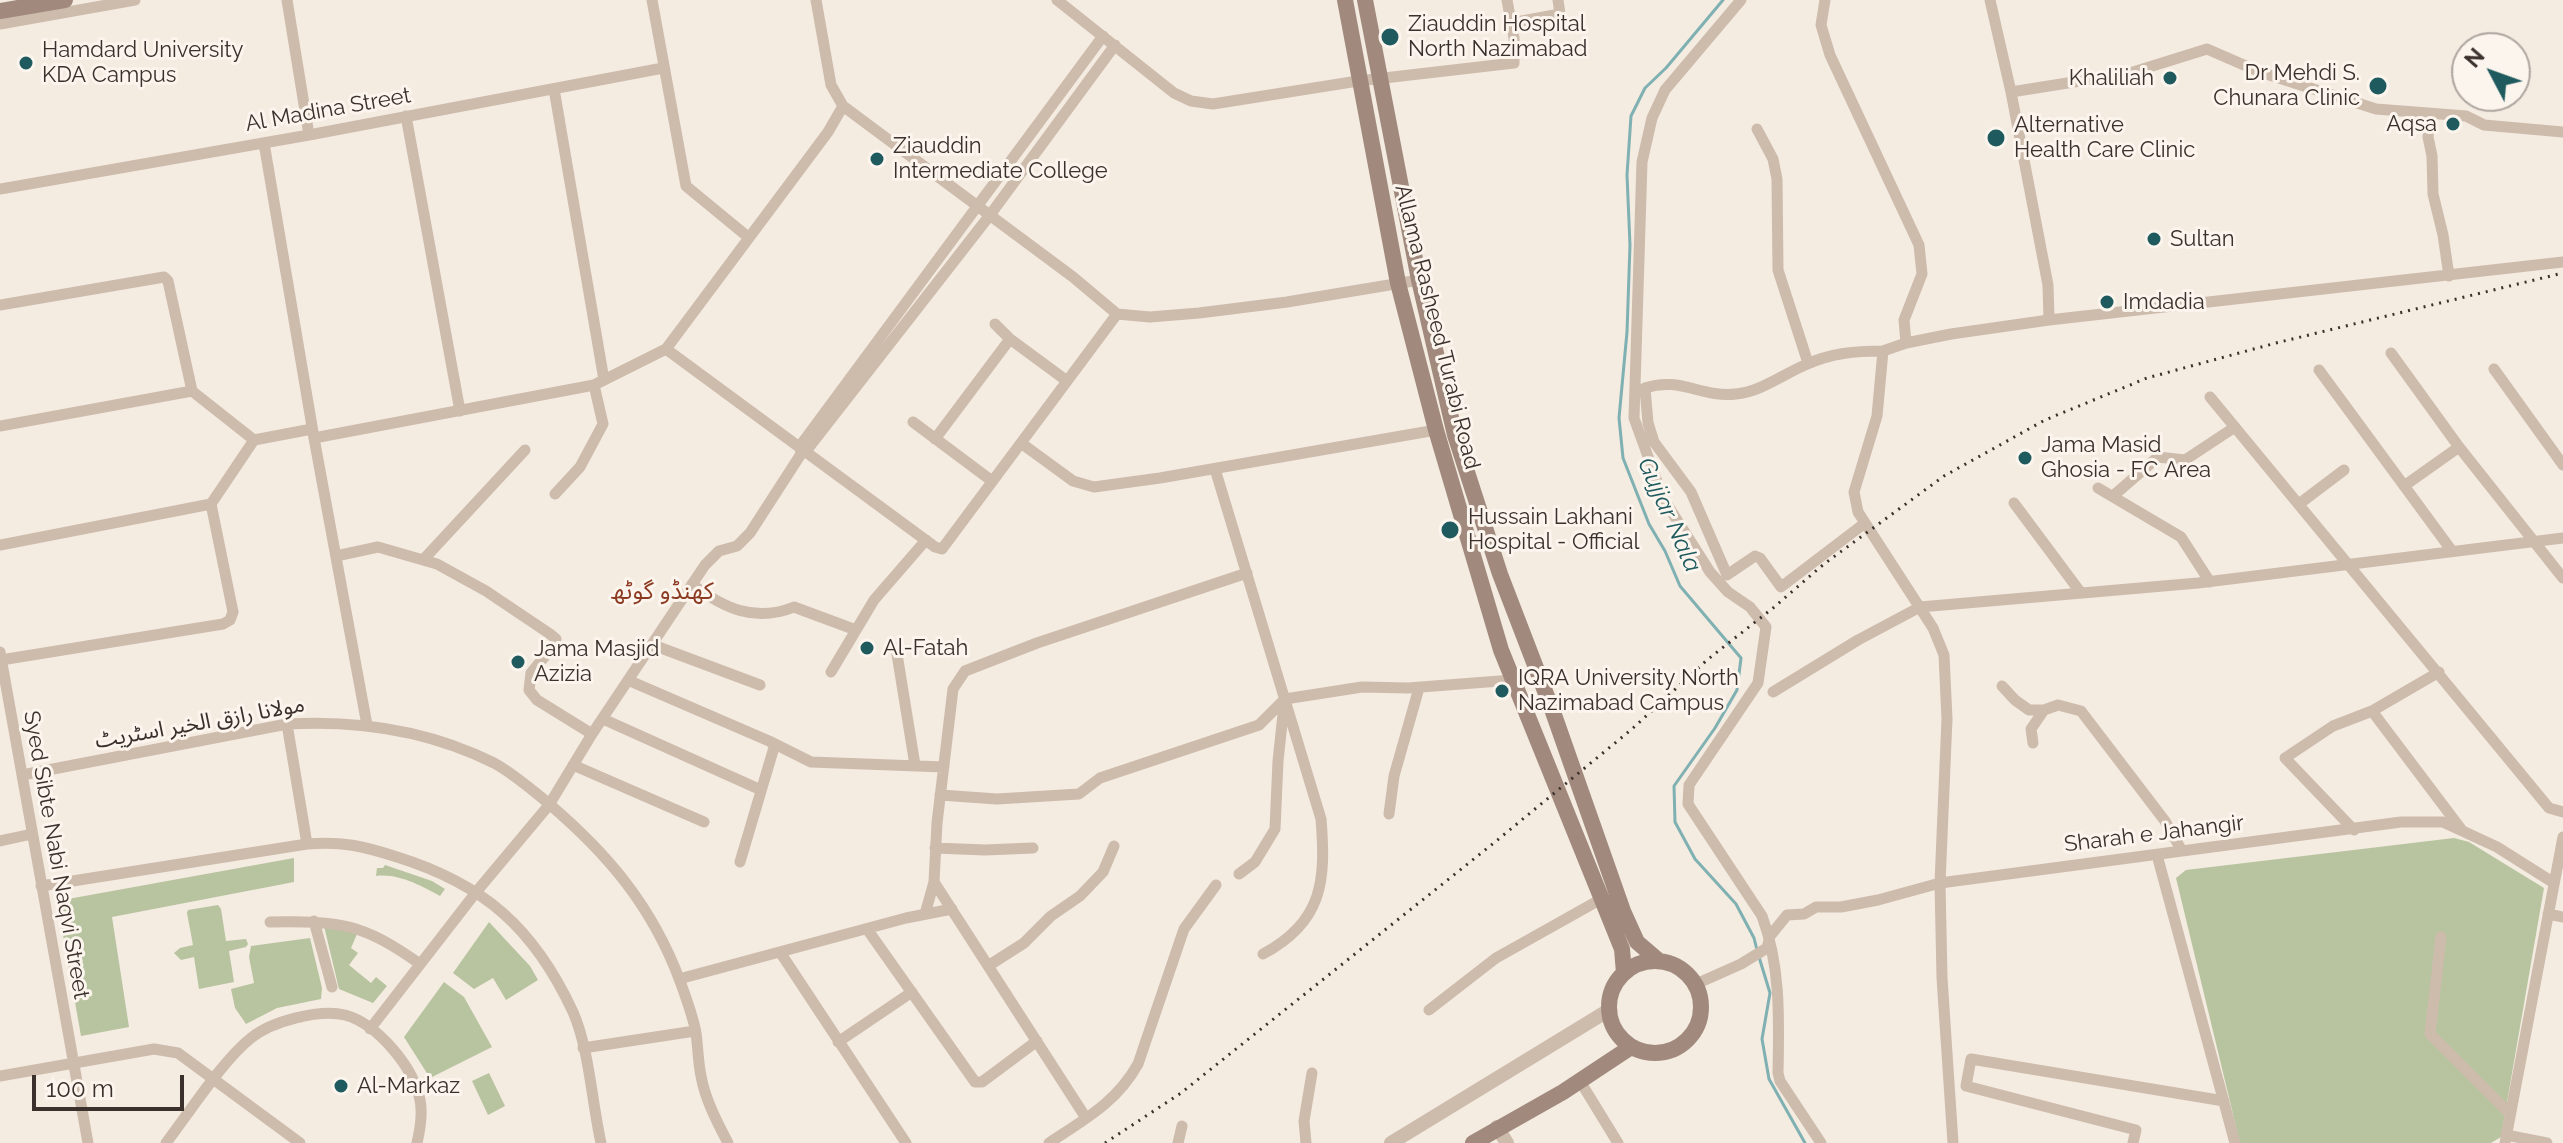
<!DOCTYPE html>
<html>
<head>
<meta charset="utf-8">
<style>
	body { margin:0 }
	#map { position:relative; width:2563px; height:1143px; overflow:hidden; background:#f4ebe1; font-family:Raleway,sans-serif }
	canvas { display:block }
	.north { position:absolute; left:2451px; top:32px; width:80px; height:80px; box-sizing:border-box; background:#fbf5ee; border:2px solid #aea6a0; border-radius:50%; rotate:311deg; font-size:22px; font-weight:700; line-height:32px; text-align:center; color:#3b302b }
	.north::after { content:''; display:block; margin:auto; width:28px; height:36px; background:#1f5a5e; clip-path:polygon(50% 0,100% 100%,50% 72%,0 100%) }
	.scale { position:absolute; left:32px; top:1075px; width:152px; height:36px; box-sizing:border-box; border:4px solid #3b302b; border-top:0; padding-left:10px; font-size:24px; line-height:28px; white-space:nowrap; color:#3b302b; -webkit-text-stroke:6px #fbf5ee; paint-order:stroke }
</style>
</head>
<body>
<div id="map">
<canvas width="2563" height="1143"></canvas>
<div class="north">N</div>
<div class="scale">100 m</div>
</div>
<script>
const ctx = document.querySelector('canvas').getContext('2d');
ctx.lineJoin = 'round';
function fillPath(path, color) {
  ctx.fillStyle = color;
  ctx.fill(path, 'evenodd');
}
function strokePath(path, color, width, dash) {
  ctx.strokeStyle = color;
  ctx.lineWidth = width;
  ctx.lineCap = dash ? 'butt' : 'round';
  ctx.setLineDash(dash || []);
  ctx.stroke(path);
}
function drawText(font, color, halo, rows, align = 'center') {
  ctx.font = font + ' Raleway,"Noto Sans Arabic",sans-serif';
  ctx.lineWidth = 6;
  ctx.setLineDash([]);
  ctx.textBaseline = 'middle';
  ctx.strokeStyle = halo;
  ctx.fillStyle = color;
  for (const [text, x, y, turn = 0] of rows) {
    ctx.save();
    ctx.translate(x, y);
    ctx.rotate((+turn || 0) * Math.PI / 180);
    ctx.textAlign = isNaN(turn) ? turn : align;
    if (halo) ctx.strokeText(text, 0, 0);
    ctx.fillText(text, 0, 0);
    ctx.restore();
  }
}
fillPath(new Path2D(`
	M2454,838L2469,842L2544,888L2501,1137L2491,1143H2240L2176,878L2186,870Z
	M294,858V882L112,917L129,1027L81,1036L57,901Z
	M385,865L432,881L445,889L440,896C422,886 398,873 376,876L377,868H383Z
	M218,905L221,909L226,941L246,939L248,944L246,947L229,951L234,982L199,989L194,957L181,960L174,953L180,948L193,945L187,913L188,910Z
	M489,922L530,966L538,980L506,1000L493,978L474,989L453,973Z
	M324,926L357,934L351,948L358,953L349,965L371,983L376,977L387,986L373,1003L339,989Z
	M310,938L322,988L321,999L277,1008L246,1024L235,1008L231,989L254,983L249,957L251,946Z
	M444,982L464,997L492,1047L430,1078L404,1037Z
	M489,1073L505,1106L488,1115L472,1081Z`), '#b8c4a0');
strokePath(new Path2D(`
	M1723,0L1666,68L1645,88L1631,116L1627,175L1630,245L1627,332L1619,418L1623,458L1649,524L1665,551L1680,586L1741,658L1737,690L1715,728L1674,786L1675,822L1695,859L1736,904L1754,938L1757,950
	M1759,957L1770,993L1762,1039L1769,1079L1805,1143`), '#7fb0b2', 3);
strokePath(new Path2D(`
	M287,0L309,135
	M652,0L686,186L748,237
	M816,0L831,85L843,106L1073,277L1117,314L1150,317L1199,313L1287,302L1419,280
	M1057,0L1174,93L1191,101L1213,104L1358,81L1514,63V38L1507,0
	M1741,0L1665,90L1652,118L1642,162L1634,418L1663,498L1710,572L1728,592L1750,607L1766,627L1758,683L1689,785L1688,804L1762,916C1781,967 1779,1020 1778,1073L1780,1081L1821,1143
	M1825,0L1821,25L1830,55L1919,245L1922,274L1904,320L1906,343
	M1990,0L2011,92L2048,285L2049,320
	M1511,23L1560,14L1558,0
	M0,24L135,0
	M554,89L604,380
	M2011,92L2130,73L2207,49L2260,72L2376,109L2466,116L2484,125L2563,132
	M2430,114L2428,137L2432,156L2433,194L2443,235L2449,276
	M406,116L460,411
	M1757,129L1773,159L1777,179L1778,270L1808,363
	M264,143L314,438L367,725
	M0,189L309,135L663,68
	M0,305L164,277L168,281L192,391
	M995,324L1010,339L1067,381
	M666,349L935,547L942,549L1117,314
	M2391,353L2459,447L2563,578
	M2494,369L2563,465
	M2319,370L2452,551
	M2210,397L2549,808L2563,812
	M913,422L992,481
	M0,426L192,391L254,440
	M314,438L594,385L666,349L828,132L843,106
	M935,439L1010,339
	M1021,443L1073,481L1094,487L1160,478L1436,430
	M801,454L800,446L1103,36
	M1215,469L1321,819C1326,881 1323,922 1263,954
	M2404,486L2459,447
	M2098,488L2181,537L2210,582
	M555,494L580,467L603,424L594,385
	M2113,496L2158,457L2185,460L2235,427
	M2014,503L2081,593
	M2299,504L2344,470
	M1865,523L1781,587L1760,558L1755,556L1727,575L1691,492L1654,442L1648,423L1645,388C1680,376 1701,398 1736,394C1760,392 1784,374 1805,365C1831,353 1855,351 1883,351
	M0,545L211,504L254,440L312,429
	M336,556L378,547L437,564L486,591L550,634L556,639L555,644L531,673L529,690L537,700L592,734
	M423,560L525,450
	M692,584C723,608 755,623 794,607L856,630
	M653,645L760,685
	M896,648L915,765
	M0,652L88,1143
	M1,660L223,624L230,620L233,612L211,504
	M831,672L874,600L926,540
	M630,681L769,741L811,762L944,767
	M2002,686L2015,700L2029,710H2044L2058,705L2081,711L2165,821L2182,851
	M1773,692L1858,640L1920,607L2198,583L2563,538
	M2372,711L2461,829
	M603,719L761,790
	M287,724L307,844
	M2033,743L2031,729L2044,710
	M573,765L704,822
	M22,775L287,724C358,720 430,731 494,763C514,774 531,789 548,803C608,854 652,906 680,981C686,998 693,1016 696,1033C698,1047 698,1062 701,1076C705,1099 717,1122 728,1143
	M940,795L997,799L1079,794L1100,778L1259,725L1285,699L1362,687L1408,688L1513,680
	M1389,814L1394,776L1419,688
	M2354,830L2285,758L2333,726L2372,711L2439,672
	M0,841L32,834
	M935,848L985,850L1033,848
	M2157,855L2235,1143
	M740,862L775,744
	M1239,874L1255,862L1275,829L1278,761L1284,705
	M934,882L1086,1118
	M41,886L307,844C342,841 363,846 397,857C484,884 534,928 573,1012C589,1048 592,1103 601,1143
	M925,914L934,882L937,823L953,689L965,671L1037,643L1247,573
	M2548,914L2563,917
	M314,921L332,987
	M270,922C341,921 362,923 420,964
	M867,929L975,1082H982L1037,1041
	M2441,937L2430,1034L2509,1113
	M780,952L906,1143
	M988,966L1024,943L1051,916L1080,896L1103,872L1114,846
	M679,979L906,918L952,909
	M1696,984L1741,964L1767,948L1770,936L1787,915L1804,914L1816,907H1841L1878,900L1940,883L2401,822H2443L2497,847L2554,883
	M1429,1010L1496,958L1603,898
	M370,1029L477,891L549,805L592,734L705,565L719,551L737,546L750,533L801,454L806,451L990,215L1115,45
	M838,1042L912,992
	M583,1048L695,1031
	M0,1076L154,1049L178,1053L300,1143
	M1580,1081L1618,1143
	M2506,1135L2547,1143
	M166,1143C189,1113 223,1060 251,1038C272,1021 319,1009 345,1015C378,1024 414,1068 420,1100C423,1114 420,1130 417,1143
	M1049,1143C1085,1119 1116,1103 1138,1064L1184,929L1216,885
	M1178,1143L1182,1126
	M1306,1143L1304,1121L1312,1073
	M1953,1143L1942,978L1940,883L1947,719L1944,655L1933,628L1858,512L1854,492L1877,416L1883,351L1906,343L1951,334L2049,320L2563,262
	M2133,1143L2136,1130L1966,1086L1971,1059L2224,1101
	M2505,1143L2563,837`), '#cdbbac', 11);
strokePath(new Path2D(`
	M1497,1127L1507,1143
	M1391,1143L1609,1010`), '#cdbbac', 14);
strokePath(new Path2D(`
	M1345,0L1398,283L1436,430L1501,650L1622,949L1624,973
	M1365,0L1419,280L1455,435L1500,574L1553,712L1623,911L1637,942L1658,960
	M0,11L65,0
	M1609 1007a46 46 0 1 1 92 0a46 46 0 1 1-92 0Z
	M1473,1143L1563,1092L1631,1047`), '#a18a7d', 16);
strokePath(new Path2D(`
	M1105,1143L1181,1093L1495,842L1632,729L1707,660L1773,608L1824,564L1944,476L2045,420L2147,378L2276,343L2563,273`), '#3b302b', 3, [2, 6]);
for (const [x, y, r, color] of [
	[1390,37,10,"#1f5a5e"],
	[26,63,8,"#1f5a5e"],
	[2170,78,8,"#1f5a5e"],
	[2378,86,10,"#1f5a5e"],
	[2453,124,8,"#1f5a5e"],
	[1996,138,10,"#1f5a5e"],
	[877,159,8,"#1f5a5e"],
	[2154,239,8,"#1f5a5e"],
	[2107,302,8,"#1f5a5e"],
	[2025,458,8,"#1f5a5e"],
	[1450,530,10,"#1f5a5e"],
	[867,648,8,"#1f5a5e"],
	[518,662,8,"#1f5a5e"],
	[1502,691,8,"#1f5a5e"],
	[341,1086,8,"#1f5a5e"]
]) {
  const dot = new Path2D();
  dot.arc(x, y, r, 0, 2 * Math.PI);
  ctx.fillStyle = color;
  ctx.fill(dot);
  strokePath(dot, '#fbf5ee', 3);
}
drawText('22px', '#3b302b', '#fbf5ee', [
	["Ziauddin Hospital",1408,24],
	["North Nazimabad",1408,49],
	["Hamdard University",42,50],
	["KDA Campus",42,75],
	["Dr Mehdi S.",2360,73,"right"],
	["Chunara Clinic",2360,98,"right"],
	["Khaliliah",2154,78,"right"],
	["Aqsa",2437,124,"right"],
	["Alternative",2014,125],
	["Health Care Clinic",2014,150],
	["Ziauddin",893,146],
	["Intermediate College",893,171],
	["Sultan",2170,239],
	["Imdadia",2123,302],
	["Jama Masid",2041,445],
	["Ghosia - FC Area",2041,470],
	["Hussain Lakhani",1468,517],
	["Hospital - Official",1468,542],
	["Al-Fatah",883,648],
	["Jama Masjid",534,649],
	["Azizia",534,674],
	["IQRA University North",1518,678],
	["Nazimabad Campus",1518,703],
	["Al-Markaz",357,1086]
], 'left');
drawText('22px', '#3b302b', '#fbf5ee', [
	["Al Madina Street",328,110,-10],
	["Allama Rasheed Turabi Road",1437,327,76],
	["مولانا رازق الخیر اسٹریٹ",200,723,-10],
	["Sharah e Jahangir",2154,834,-7],
	["Syed Sibte Nabi Naqvi Street",56,855,80]
]);
drawText('italic 24px', '#1f5a5e', '#fbf5ee', [
	["Gujjar Nala",1669,515,66]
]);
drawText('24px', '#8c3b22', '#fbf5ee', [
	["کھنڈو گوٹھ",662,592]
]);
</script>
</body>
</html>
